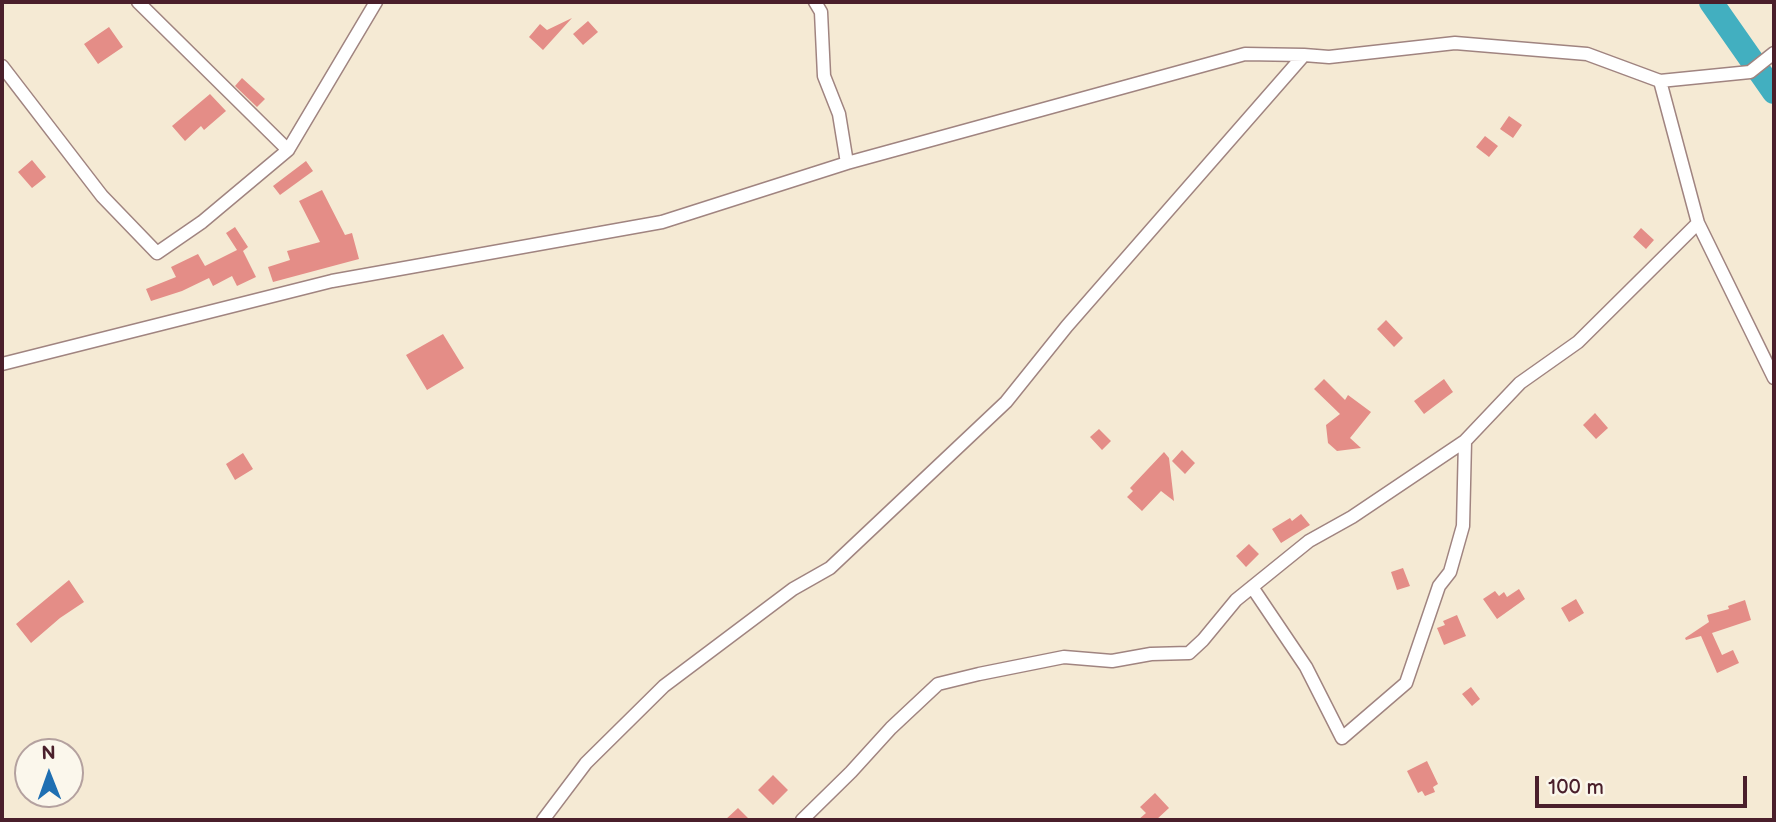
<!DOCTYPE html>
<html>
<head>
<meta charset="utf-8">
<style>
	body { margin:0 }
	#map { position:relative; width:1776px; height:822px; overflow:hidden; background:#f5ead4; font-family:"Balsamiq Sans",sans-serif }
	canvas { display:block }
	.frame { position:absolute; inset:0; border:4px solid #4a1f2b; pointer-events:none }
	.north { position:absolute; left:14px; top:738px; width:70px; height:70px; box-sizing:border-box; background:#fbf7ec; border:2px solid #b4a19f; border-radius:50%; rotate:359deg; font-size:19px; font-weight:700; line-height:28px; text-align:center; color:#4a1f2b }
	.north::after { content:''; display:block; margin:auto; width:24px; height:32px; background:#1f6fb2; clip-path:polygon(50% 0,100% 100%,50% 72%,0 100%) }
	.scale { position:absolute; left:1535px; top:776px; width:212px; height:32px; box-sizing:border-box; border:4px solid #4a1f2b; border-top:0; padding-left:9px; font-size:21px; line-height:24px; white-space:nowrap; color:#4a1f2b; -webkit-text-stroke:5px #fbf7ec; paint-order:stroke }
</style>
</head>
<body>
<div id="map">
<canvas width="1776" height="822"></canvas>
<div class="frame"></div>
<div class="north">N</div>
<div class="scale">100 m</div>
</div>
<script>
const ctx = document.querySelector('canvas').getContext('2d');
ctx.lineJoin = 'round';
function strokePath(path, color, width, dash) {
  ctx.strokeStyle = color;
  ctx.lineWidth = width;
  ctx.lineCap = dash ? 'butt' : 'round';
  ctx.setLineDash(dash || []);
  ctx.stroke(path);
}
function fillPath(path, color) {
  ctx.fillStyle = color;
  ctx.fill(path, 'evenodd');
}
strokePath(new Path2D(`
	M1711,2L1774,92`), '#42afc0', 24);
fillPath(new Path2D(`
	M572,18L543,50L529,37L540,24L547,30Z
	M588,21L598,32L583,45L573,34Z
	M109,27L123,47L98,64L84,44Z
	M242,78L265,99L257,107L235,86Z
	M210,94L226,111L204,130L201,126L185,141L172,126Z
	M1509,116L1522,125L1513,138L1500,129Z
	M1485,136L1498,146L1489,157L1476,147Z
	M32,160L46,177L32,188L18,172Z
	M306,161L313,171L280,195L273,186Z
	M322,190L345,235L352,233L359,259L273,282L268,267L290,260L287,251L320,242L299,201Z
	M235,227L248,247L243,251L256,277L237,286L232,276L213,286L209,278L182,291L151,301L146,289L176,277L171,267L198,254L205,266L237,250L226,233Z
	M1641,228L1654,240L1646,249L1633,237Z
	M1386,320L1403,338L1394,347L1377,329Z
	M443,334L464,368L427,390L406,355Z
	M1324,379L1345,400L1348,395L1371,412L1350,438L1361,448L1337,451L1328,443L1326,425L1340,414L1314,389Z
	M1444,379L1453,392L1424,414L1414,401Z
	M1595,413L1608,428L1596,439L1583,425Z
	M1099,429L1111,441L1102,450L1090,437Z
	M1182,450L1195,463L1185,474L1172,461Z
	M1164,452L1169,458L1174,501L1161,491L1142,511L1127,497L1133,491L1130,488Z
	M243,453L253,469L235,480L226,464Z
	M1301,514L1310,525L1281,543L1272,529L1290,518L1292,521Z
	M1249,544L1259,554L1246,567L1236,556Z
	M1403,568L1410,586L1397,590L1391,572Z
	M69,580L84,602L60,618L31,643L16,624Z
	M1519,589L1525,599L1497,619L1483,599L1495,591L1499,596L1504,592L1507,597Z
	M1576,599L1584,613L1569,622L1561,608Z
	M1745,600L1751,620L1712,633L1722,655L1733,650L1739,663L1717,673L1701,636L1686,640L1685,638L1709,622L1707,615L1729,609L1728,606Z
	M1457,615L1466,636L1444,645L1437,628L1445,625L1443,621Z
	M1471,687L1480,699L1472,706L1462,694Z
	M1427,761L1438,784L1433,787L1435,792L1425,796L1422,791L1418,793L1407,771Z
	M773,775L788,790L773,805L758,790Z
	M1155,793L1169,808L1156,820H1138L1146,813L1140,807Z
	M738,808L750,820H725Z`), '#e48d87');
const street = new Path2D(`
	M138,2L288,150L376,2
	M815,2L821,12L824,76L839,114L847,163
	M2,66L102,196L157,253L202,222L288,150
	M1660,81L1698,223L1774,378
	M2,364L332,281L662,222L847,163L1245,54L1304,55L1329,57L1455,43L1587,54L1660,81L1750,72L1774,53
	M1252,587L1306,667L1342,738L1406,683L1439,586L1450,572L1463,526L1465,441
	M543,820L586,763L664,686L793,589L830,568L1006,402L1067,326L1304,55
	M802,820L851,772L891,728L938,684L979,674L1064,657L1112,661L1151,654L1189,653L1203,640L1236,600L1309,541L1352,517L1465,441L1520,383L1578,342L1698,223`);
strokePath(street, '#a08480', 15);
strokePath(street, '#fff', 12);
</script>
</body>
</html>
